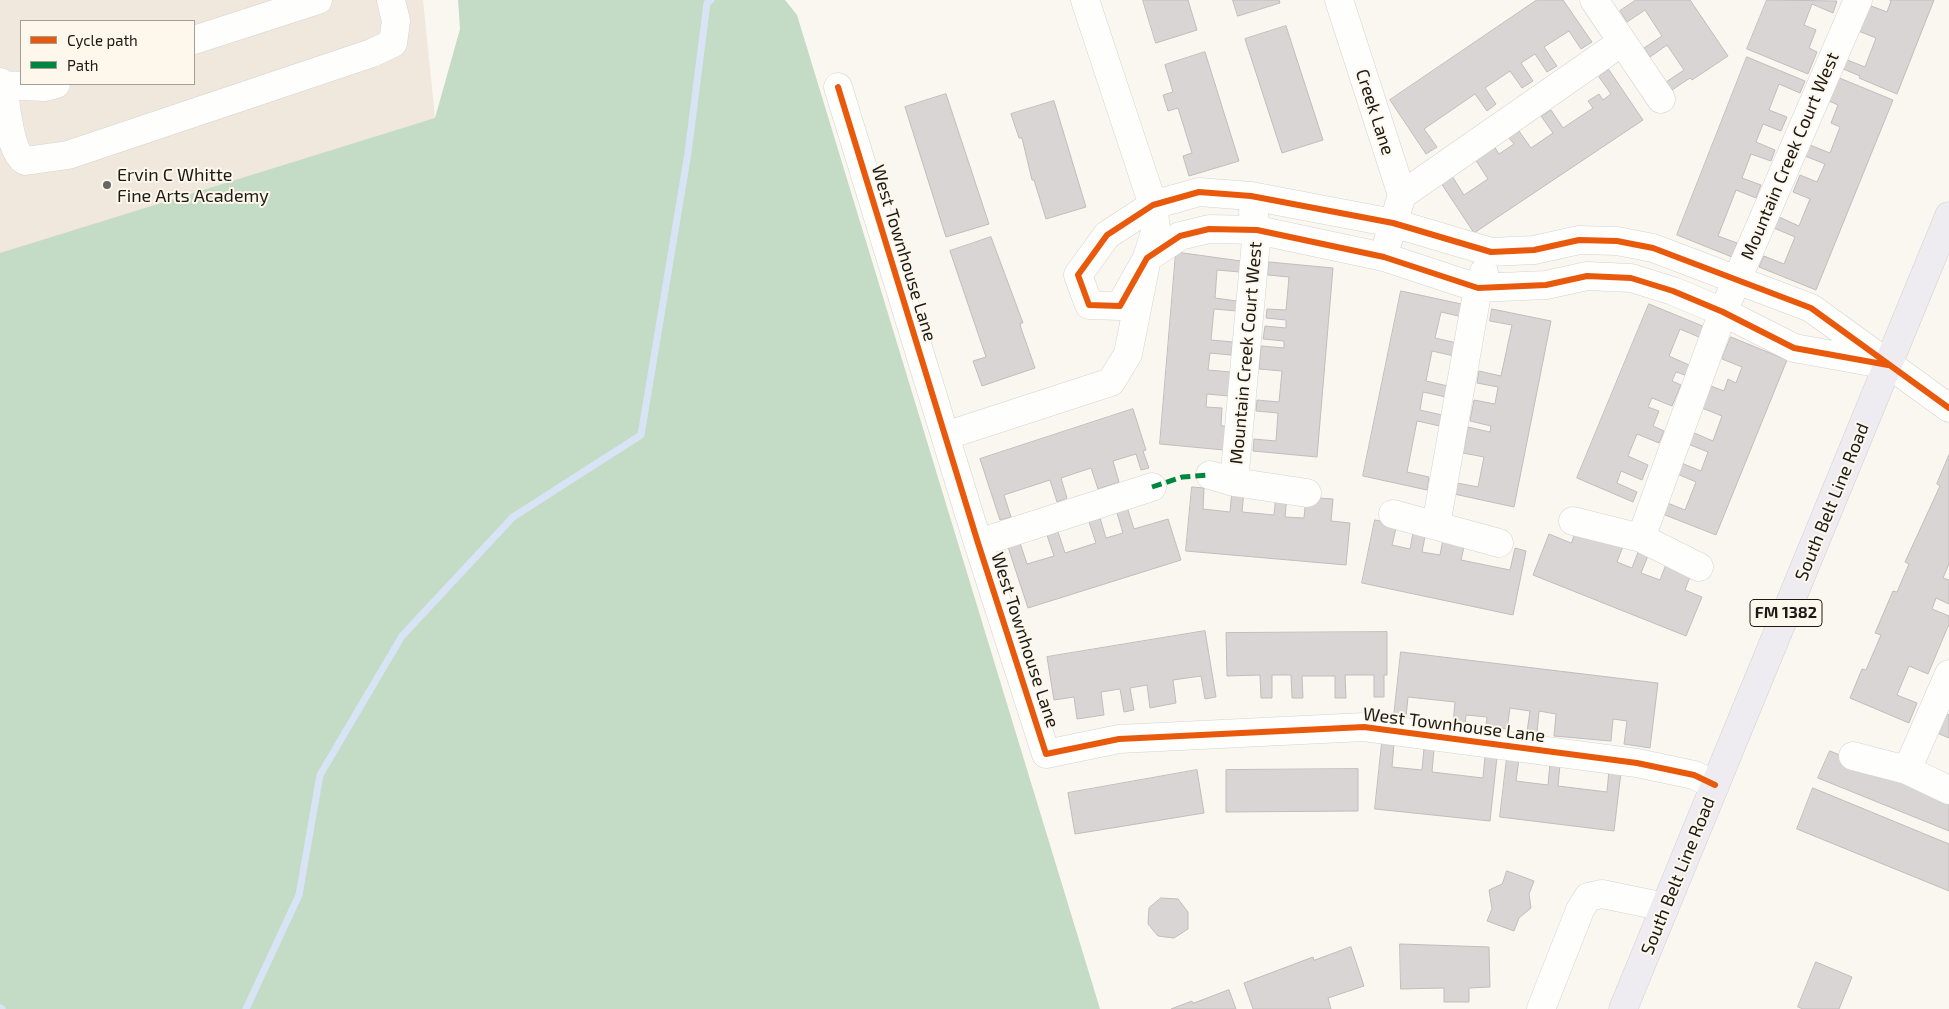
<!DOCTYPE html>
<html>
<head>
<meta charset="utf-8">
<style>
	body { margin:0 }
	#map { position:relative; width:1949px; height:1009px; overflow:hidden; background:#faf6f0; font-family:"Exo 2",sans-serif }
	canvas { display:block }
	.legend { position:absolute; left:20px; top:20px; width:175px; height:65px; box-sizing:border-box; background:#fef7ec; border:1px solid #a49f96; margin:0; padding:6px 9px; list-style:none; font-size:15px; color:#1c1a16 }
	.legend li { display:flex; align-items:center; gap:10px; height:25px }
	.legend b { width:25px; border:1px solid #a49f96 }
</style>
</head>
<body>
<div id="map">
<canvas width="1949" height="1009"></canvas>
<ul class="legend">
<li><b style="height:6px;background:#e8590c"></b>Cycle path</li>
<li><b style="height:6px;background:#00873e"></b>Path</li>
</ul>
</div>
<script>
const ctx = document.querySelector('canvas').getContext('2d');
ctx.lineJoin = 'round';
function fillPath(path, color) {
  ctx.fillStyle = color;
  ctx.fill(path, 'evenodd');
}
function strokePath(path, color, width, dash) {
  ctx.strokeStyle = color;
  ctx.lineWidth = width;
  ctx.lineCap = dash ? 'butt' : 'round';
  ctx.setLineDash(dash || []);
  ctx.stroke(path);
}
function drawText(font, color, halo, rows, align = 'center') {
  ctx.font = font + ' "Exo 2",sans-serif';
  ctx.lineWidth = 4;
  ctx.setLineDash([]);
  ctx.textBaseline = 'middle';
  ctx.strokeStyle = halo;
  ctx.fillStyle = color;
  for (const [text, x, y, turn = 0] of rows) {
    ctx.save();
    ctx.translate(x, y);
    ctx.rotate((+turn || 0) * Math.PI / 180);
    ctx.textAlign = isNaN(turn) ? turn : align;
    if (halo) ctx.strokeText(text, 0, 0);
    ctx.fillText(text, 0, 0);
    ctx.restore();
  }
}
fillPath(new Path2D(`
	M0,0H423L436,127L0,263ZM21,21H194V84H21Z`), '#f0e8dc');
fillPath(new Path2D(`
	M458,0H785L797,15L1100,1009H0V253L435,118L460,29Z`), '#c4dbc5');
strokePath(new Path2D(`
	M0,1008L2,1009
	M246,1009L299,895L320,775L402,636L513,517L641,435L688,153L707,3L711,0`), '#d8e4f5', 7);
const building = new Path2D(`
	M1143,0H1188L1197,30L1156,43Z
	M1233,0H1279L1280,3L1238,16Z
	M1537,0H1563L1592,42L1581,49L1569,31L1544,47L1557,66L1547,72L1535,54L1521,63L1533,81L1522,88L1510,71L1485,88L1496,104L1487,111L1475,94L1424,129L1437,147L1426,154L1390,100Z
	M1636,0H1690L1728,56L1692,80L1690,78L1672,90L1666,82L1684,70L1667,45L1650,57L1644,48L1662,36L1645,10L1627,22L1620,11Z
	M1767,0L1837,1L1833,13L1812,4L1804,25L1816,30L1809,48L1817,52L1808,74L1747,49Z
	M1890,0H1934L1897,94L1859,78L1860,76L1841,68L1845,59L1865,67L1876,38L1856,30L1866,4L1887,12L1891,1Z
	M1286,26L1323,140L1282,153L1245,39Z
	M1205,52L1239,161L1189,176L1183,156L1192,153L1178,108L1168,111L1163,95L1173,92L1165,65Z
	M1747,57L1805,81L1800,93L1779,84L1769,110L1787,117L1781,131L1763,124L1756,142L1775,150L1771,161L1751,154L1742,178L1761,185L1756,198L1736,190L1718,236L1737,243L1732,257L1677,235Z
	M1609,70L1643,120L1474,233L1441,183L1452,176L1464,195L1488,179L1475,159L1494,146L1499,154L1514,144L1509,138L1519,131L1531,148L1553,133L1541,116L1551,110L1563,128L1593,108L1588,101L1599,94L1603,100L1611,94L1599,77Z
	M1837,77L1893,100L1816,290L1759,267L1764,256L1784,264L1795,237L1774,228L1779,217L1799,226L1810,199L1793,192L1800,175L1817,182L1825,164L1805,156L1810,145L1830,153L1840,127L1831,123L1838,105L1827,100Z
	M946,94L989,224L946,237L905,107Z
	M1054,101L1086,207L1046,219L1034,180H1032L1022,138H1019L1011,114Z
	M991,237L1023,323H1020L1021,328L1035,368L982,386L973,361L986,357L950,251Z
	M1176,252L1241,261L1240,272L1217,270L1215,298L1237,301L1236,311L1214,309L1211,340L1233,342L1231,355L1210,353L1208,370L1231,372L1229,396L1207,394L1206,407L1222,408L1221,426H1226L1224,450L1160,444Z
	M1269,262L1333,268L1317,457L1253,451L1254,439L1276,441L1278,413L1256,411L1257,400L1279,402L1282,371L1259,369L1261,346L1284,348V341L1263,339L1265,326L1286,328V320L1266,318L1267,309L1286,310L1289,277L1268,275Z
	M1401,291L1466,305L1463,317L1441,312L1435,338L1457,343L1454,356L1432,351L1426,381L1448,386L1446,397L1423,392L1420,410L1442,415L1440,426L1417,421L1407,472L1429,477L1427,490L1363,476Z
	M1649,304L1705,327L1701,338L1680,329L1669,356L1689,365L1685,375L1676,372L1672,381L1681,385L1672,406L1652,398L1648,407L1659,411L1653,426L1664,431L1659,443L1637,434L1628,456L1648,465L1642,480L1621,471L1617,483L1637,492L1633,502L1577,478Z
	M1492,309L1551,321L1514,507L1454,494L1457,483L1478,487L1484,457L1463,453L1468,427L1490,432L1491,426L1470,421L1474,400L1495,404L1498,387L1477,383L1479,371L1501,376L1512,325L1490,321Z
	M1731,337L1787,360L1716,535L1660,513L1665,502L1685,510L1696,482L1675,473L1679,462L1701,471L1708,452L1688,444L1692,432L1713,441L1722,416L1702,408L1711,386L1724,391L1728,379L1736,383L1742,367L1722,359Z
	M1133,409L1146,450L1143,451L1149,468L1141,470L1136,454L1113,461L1119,482L1098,489L1091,468L1061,478L1067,498L1057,502L1050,480L1004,495L1011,517L1000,520L980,459Z
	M1949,455V564L1943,578L1949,580V604L1936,598L1932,609L1949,616V624L1928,674L1909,666L1897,695L1917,703L1909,723L1850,698L1862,669L1866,670L1881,635L1875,633L1893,591L1897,592L1909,564L1905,562L1940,486L1937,484Z
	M1192,487L1204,488L1203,509L1230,512L1232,490L1244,491L1242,512L1274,515L1276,494L1287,495L1285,517L1304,518L1306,497L1333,499L1331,521L1350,523L1346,565L1186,551Z
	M1128,510L1134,529L1168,519L1181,560L1028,608L1008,547L1020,543L1027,564L1054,556L1047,535L1058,532L1065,553L1096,543L1089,522L1100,518L1106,538L1123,533L1117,513Z
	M1375,520L1397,524L1392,545L1410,549L1414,528L1426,531L1422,552L1440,555L1444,534L1466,538L1461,560L1510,570L1515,548L1526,551L1513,615L1362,583Z
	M1579,523L1625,541L1617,562L1632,568L1640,547L1650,551L1641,573L1660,580L1668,559L1693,569L1685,590L1702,597L1686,636L1533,575L1549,534L1571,543Z
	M1205,631L1216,697L1205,699L1201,676L1173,680L1176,703L1150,708L1147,685L1130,688L1134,710L1124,712L1120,689L1101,692L1104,715L1077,719L1074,697L1054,700L1047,657Z
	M1387,632V675H1384V697H1374V675H1345L1346,698H1335V676H1302L1303,698H1292L1291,675H1272V698H1261L1260,675L1227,676L1226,633Z
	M1401,652L1658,683L1650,748L1624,744L1627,721L1613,719L1611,741L1554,736L1556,714L1539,711L1537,733L1527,732L1530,711L1510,708L1507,729L1486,726L1487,717L1466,715L1465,725L1453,724L1455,702L1408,697L1406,718L1394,716Z
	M1945,713L1949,715V738L1937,733Z
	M1382,743L1394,744L1392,767L1422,770L1424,748L1434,749L1432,772L1483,778L1485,756L1497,757L1490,821L1375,809Z
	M1830,751L1949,800V831L1818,778Z
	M1507,758L1519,759L1516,781L1548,785L1550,763L1560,765L1558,786L1607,792L1609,770L1621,772L1614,831L1500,817Z
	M1358,769V811L1226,812V770Z
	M1197,770L1204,813L1075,834L1068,793Z
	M1813,788L1949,844V891L1797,829Z
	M1507,871L1534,881L1529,894L1531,908L1519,918L1514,931L1487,921L1492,909L1489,890L1502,884Z
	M1161,898L1178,899L1188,912V929L1174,938L1158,936L1148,924L1149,908Z
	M1400,944L1489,947L1490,987L1469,988V1002H1444V988L1401,989Z
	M1351,947L1364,986L1328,998L1331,1009H1253L1244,983L1313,957L1314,960Z
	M1816,962L1852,977L1839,1009H1803L1798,1007Z
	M1229,990L1236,1009H1171L1192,1001L1193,1003Z`);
fillPath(building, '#d8d5d4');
strokePath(building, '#c0bdbc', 1);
const minor = new Path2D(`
	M1339,0L1402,195L1388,241
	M1594,0L1661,99
	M194,40L318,0
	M0,82L3,85L45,87L56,84
	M3,85C6,104 9,151 25,161L68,155L372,53L393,43L396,21L391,0
	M838,87L978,543L1046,754L1119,739L1364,727L1637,763L1694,775L1715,785
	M1402,195L1622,42
	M1888,365L1794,348L1723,312L1673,291L1631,278L1587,276L1546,285L1478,288L1384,257L1257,230L1209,229L1180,236L1147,258L1120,306L1089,305L1078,275L1107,235L1153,205L1199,192L1251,196L1393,223L1491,252L1534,250L1579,240L1617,241L1653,248L1811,308L1949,408
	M945,436L1111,382L1128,354L1147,258L1156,229L1153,205L1085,0
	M1210,475L1234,482L1307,493
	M1234,482L1257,230L1253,212
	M1393,514L1499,543
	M1573,521L1641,538L1699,567
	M1436,525L1478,288L1484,272
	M1641,538L1723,312L1858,0
	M978,543L1152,487
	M1853,756L1907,770L1949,790
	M1907,770L1949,674
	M1541,1009L1580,910L1588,897L1602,894L1665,907`);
const major = new Path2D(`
	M1623,1009L1949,216`);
strokePath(minor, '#d6d3cf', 29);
strokePath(major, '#d4d2cf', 29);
strokePath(minor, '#fefefd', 28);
strokePath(major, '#eeebf1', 28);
strokePath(new Path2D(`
	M1152,487L1182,477L1210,475`), '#00873e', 5, [10, 5]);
strokePath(new Path2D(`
	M838,87L978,543L1046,754L1119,739L1364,727L1637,763L1694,775L1715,785
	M1888,365L1794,348L1723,312L1673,291L1631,278L1587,276L1546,285L1478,288L1384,257L1257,230L1209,229L1180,236L1147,258L1120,306L1089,305L1078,275L1107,235L1153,205L1199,192L1251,196L1393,223L1491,252L1534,250L1579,240L1617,241L1653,248L1811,308L1949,408`), '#e8590c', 6);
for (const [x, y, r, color] of [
	[107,185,5,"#6a6762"]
]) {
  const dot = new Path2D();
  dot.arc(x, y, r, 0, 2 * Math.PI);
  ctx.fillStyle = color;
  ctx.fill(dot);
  strokePath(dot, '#fef7ec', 2);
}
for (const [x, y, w] of [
	[1786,613,72]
]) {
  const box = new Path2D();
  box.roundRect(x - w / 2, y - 13.5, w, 27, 4);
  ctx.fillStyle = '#fef7ec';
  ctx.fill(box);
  strokePath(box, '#1c1a16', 1);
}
drawText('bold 16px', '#1c1a16', null, [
	["FM 1382",1786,613]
]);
drawText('18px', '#1c1a16', '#fef7ec', [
	["Creek Lane",1375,112,72],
	["Mountain Creek Court West",1790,156,-67],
	["West Townhouse Lane",904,253,73],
	["Mountain Creek Court West",1246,353,-85],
	["South Belt Line Road",1832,502,-68],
	["West Townhouse Lane",1025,640,72],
	["West Townhouse Lane",1454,725,7],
	["South Belt Line Road",1678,876,-68]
]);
drawText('18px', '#1c1a16', '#fef7ec', [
	["Ervin C Whitte",117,175],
	["Fine Arts Academy",117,196]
], 'left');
</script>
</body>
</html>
